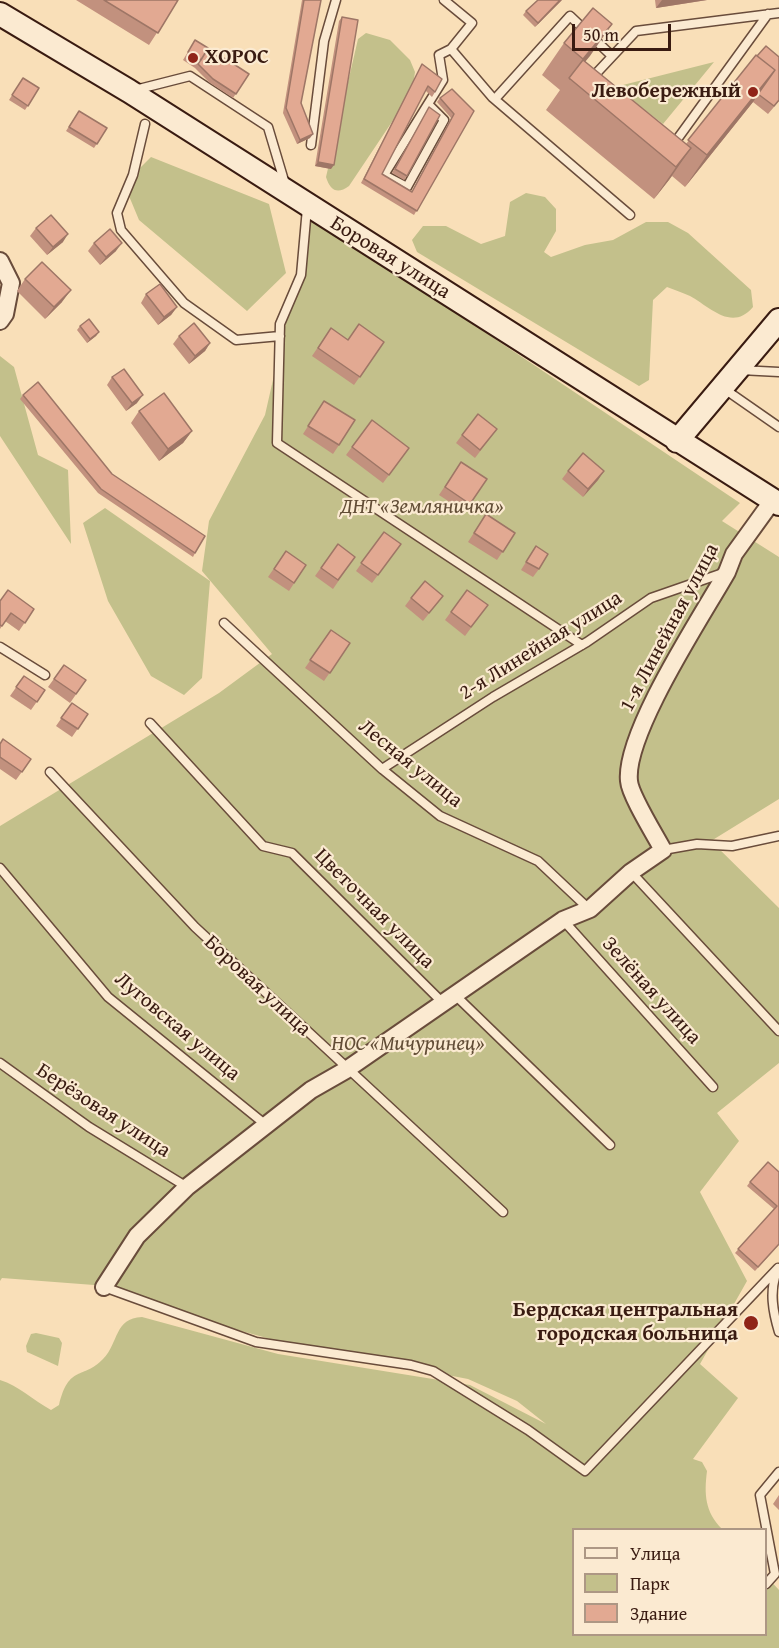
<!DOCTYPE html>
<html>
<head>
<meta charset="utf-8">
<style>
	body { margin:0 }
	#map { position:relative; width:779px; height:1648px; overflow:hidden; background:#f9dfb8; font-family:"Gentium Book Plus",serif }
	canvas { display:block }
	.legend { position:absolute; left:572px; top:1528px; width:195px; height:108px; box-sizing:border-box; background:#fbead1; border:2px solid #ad9784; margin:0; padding:8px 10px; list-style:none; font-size:18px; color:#391b11 }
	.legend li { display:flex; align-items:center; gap:12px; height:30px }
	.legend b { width:30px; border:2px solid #ad9784 }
	.scale { position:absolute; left:572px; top:24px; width:99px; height:27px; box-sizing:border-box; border:3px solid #391b11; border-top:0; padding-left:8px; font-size:18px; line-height:21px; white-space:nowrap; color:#391b11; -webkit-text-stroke:4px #fbead1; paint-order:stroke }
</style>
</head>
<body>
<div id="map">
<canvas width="779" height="1648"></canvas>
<ul class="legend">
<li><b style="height:8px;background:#fbead1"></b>Улица</li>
<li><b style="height:16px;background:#c3c08b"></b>Парк</li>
<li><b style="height:16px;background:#e2a992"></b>Здание</li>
</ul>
<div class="scale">50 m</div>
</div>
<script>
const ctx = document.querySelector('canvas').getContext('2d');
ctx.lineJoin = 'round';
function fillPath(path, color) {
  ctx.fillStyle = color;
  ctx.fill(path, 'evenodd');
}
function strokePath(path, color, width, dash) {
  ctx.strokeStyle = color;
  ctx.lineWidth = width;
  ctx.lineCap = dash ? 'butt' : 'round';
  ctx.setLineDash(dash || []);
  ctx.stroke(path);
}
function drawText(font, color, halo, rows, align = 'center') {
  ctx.font = font + ' "Gentium Book Plus",serif';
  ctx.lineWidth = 4.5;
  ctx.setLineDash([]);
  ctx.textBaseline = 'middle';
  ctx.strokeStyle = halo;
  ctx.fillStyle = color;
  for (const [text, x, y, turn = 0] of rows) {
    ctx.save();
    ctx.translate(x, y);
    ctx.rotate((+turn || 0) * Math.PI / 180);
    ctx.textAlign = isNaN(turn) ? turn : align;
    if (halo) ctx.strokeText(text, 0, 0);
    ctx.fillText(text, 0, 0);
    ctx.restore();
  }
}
fillPath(new Path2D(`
	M366,33L390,40L410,60L415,72L412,92L349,186C337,195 330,190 326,177L358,39Z
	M714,62L663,124L615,87Z
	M151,157L269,204L286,273L247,311L139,220L124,184Z
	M526,193L545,197L556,209V231L544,252L551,257L585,245L613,240L646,222H668L688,233L751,290L753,307C732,332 710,307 690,296C683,293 675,290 667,287L653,300L649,380L639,386L417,252L412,240L423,226H446L481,244L505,236L510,202Z
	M307,213L740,503L722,521L779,557V799L711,841L779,908V1063L717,1113L739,1141L700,1192L747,1281L700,1364L738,1398L693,1459L702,1462L707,1471C704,1494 705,1512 722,1529L574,1530V1634H766V1576L779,1590V1648H0V1380C19,1386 33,1400 51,1410L59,1405C69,1364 83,1380 103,1359C119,1343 114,1318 142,1317L278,1354L470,1385L546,1424L517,1401L468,1379L292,1345L209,1322L94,1285L2,1278L0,1281V826L219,693L272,654L202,571L209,521L265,415L302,252Z
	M0,356L14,367L38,455L68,470L71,544L0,436Z
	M105,508L210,581L202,678L184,695L151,676L108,601L83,523Z
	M36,1333L59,1338L62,1343L58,1366L27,1352L26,1346L31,1334Z`), '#c3c08b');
const lane = new Path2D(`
	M451,49L492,97L630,215
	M590,80L636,31L779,13
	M135,90L190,76L268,127L285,184
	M495,99L570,16L612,56
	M428,104L444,120L407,187L384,175Z
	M428,104L443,80L439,55L451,49L472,23L444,0
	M145,124L133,175L117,213L121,230L184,303L236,340L280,336
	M311,145L324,41L336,0
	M673,145L768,14
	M307,208L301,275L280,324L277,443L582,645
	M740,370L779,372
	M723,388L779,427
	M224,623L382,769L440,816L538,861L589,909
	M0,647L45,675
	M150,723L263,846L292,853L442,1002
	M382,769L493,697L587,642L651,598L723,573
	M50,772L195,927L503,1212
	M663,850L697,844L732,846L779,836
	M0,868L108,997L266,1125
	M631,872L779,1031
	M563,920L713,1087
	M454,994L610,1145
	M0,1063L89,1127L187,1187
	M777,1271C769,1291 773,1312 779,1332
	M104,1287L256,1342L411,1365L433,1371L528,1430L585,1471L778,1268
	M766,1584L775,1574L760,1495L779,1472`);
const street = new Path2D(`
	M0,261L11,283L5,314L0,321
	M104,1287L137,1236L187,1187L311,1090L346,1070L563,920L590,909L631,872L663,850C655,835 630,795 629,781C624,734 702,616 727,572L734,554L773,500`);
const secondary = new Path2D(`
	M0,14L129,91L779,504
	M677,441L779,320`);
strokePath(lane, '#694c3b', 11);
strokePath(street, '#694c3b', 20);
strokePath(secondary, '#391b11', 26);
strokePath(lane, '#fbead1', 8);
strokePath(street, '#fbead1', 16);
strokePath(secondary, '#fbead1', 22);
fillPath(new Path2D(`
	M76,0H178L149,45Z
	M302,0H321L301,103L310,138L297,144L283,113Z
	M562,0L535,27L523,15L526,11Z
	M655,0H707L656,8Z
	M342,17L331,169L315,166L339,21Z
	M612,24L585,61L686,144L756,55L779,101L768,114L753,102L685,187L672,176L654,199L546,110L560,90L542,75L564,43Z
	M195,40L206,52L249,74L233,98L210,83L195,68L183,60Z
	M422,64L435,92L432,97L425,90L382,174L412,191L451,118L437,102L440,98L474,111L414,215L361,183Z
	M23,78L39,88L25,110L9,100Z
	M429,107L407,176L404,180L392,173Z
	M79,111L107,128L94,148L66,131Z
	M36,228L63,242L47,255L30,236Z
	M94,243L116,251L100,265L88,251Z
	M25,279L62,302L45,319L17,291Z
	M146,294L177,307L171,315L158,325L141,303Z
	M80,326L99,332L96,336L87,343L77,330Z
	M331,328L348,340L384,342L354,385L312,356Z
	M179,336L210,343L205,351L189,364L173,344Z
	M112,377L137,403L126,411L107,385Z
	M23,395L112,474L195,553L193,557L98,493L20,399Z
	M324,401L339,445L333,454L303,434Z
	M139,411L192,431L183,443L159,461L131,423Z
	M372,420L409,448L383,483L346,455Z
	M497,429L475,458L456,443L462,435Z
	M461,462L487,479L465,512L439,495Z
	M568,471H604L598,480L583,497L562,479Z
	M486,514L515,533L497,560L468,542Z
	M384,532L401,544L372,583L356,571Z
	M338,544L355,557L333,589L315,576Z
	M536,546L539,569L533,577L521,570Z
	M286,551L306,565L289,591L268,577Z
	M467,590L488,605L465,636L445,620Z
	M443,596L423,621L405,606L411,598Z
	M0,601L34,609L19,631L5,621L0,629Z
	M331,630L350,643L324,681L305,668Z
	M64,665L86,680L70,703L48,687Z
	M24,676L45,690L31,710L10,696Z
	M72,703L88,714L72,737L56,726Z
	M0,744L31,759L16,780L0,769Z
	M779,1172V1245L755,1271L735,1253L774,1209L747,1186L750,1182Z
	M779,1495V1510L773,1504Z`), '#c2917e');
fillPath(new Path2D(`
	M560,0H562L535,27L538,23Z
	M662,0H707L656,8Z
	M612,24L590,56L570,80L569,79L583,59Z
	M775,70L753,102L685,187L707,155Z
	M313,134L310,138L297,144L300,140Z
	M691,148L669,180L654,199L676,167Z
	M318,162L334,165L331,169L315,166Z
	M68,234L63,242L47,255L53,247Z
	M122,243L116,251L100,265L106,257Z
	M71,290L62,302L45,319L54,307Z
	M177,307L171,315L158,325L164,317Z
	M99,332L96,336L87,343L90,339Z
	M210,343L205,351L189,364L195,356Z
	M143,395L137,403L126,411L132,403Z
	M192,431L183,443L159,461L168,449Z
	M604,471L598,480L583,497L588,489Z`), '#9e7666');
const building = new Path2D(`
	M104,0H178L158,33Z
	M304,0H321L301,103L313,134L300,140L286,108Z
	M538,0H560L538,23L526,11Z
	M593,8L612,24L583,59L564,43Z
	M342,17L358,20L334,165L318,162Z
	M195,40L208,48L201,60L188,52Z
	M766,46L779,57V100L774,106L758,94L775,70L757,56Z
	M206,52L226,59L249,74L236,94L213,79L198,64Z
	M756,55L775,70L707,155L688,140Z
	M583,60L691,148L676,167L569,78Z
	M422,64L442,79L435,92L428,86L382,174L412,192L454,114L440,98L452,89L474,111L417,211L364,179Z
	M23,78L39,88L28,106L12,95Z
	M429,107L440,115L407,176L395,169Z
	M79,111L107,128L97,144L69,127Z
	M51,215L68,234L53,247L36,228Z
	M110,229L122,243L106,257L94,243Z
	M42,262L71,290L54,307L25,279Z
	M160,284L177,307L164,317L146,294Z
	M89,319L99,332L90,339L80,326Z
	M194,323L210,343L195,356L179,336Z
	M359,324L384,342L360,377L318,348L331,328L348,340Z
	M124,369L143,395L132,403L112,377Z
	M38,382L112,474L205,536L195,553L101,489L23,395Z
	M164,393L192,431L168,449L139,411Z
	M324,401L355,420L339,445L308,426Z
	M478,414L497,429L480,450L462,435Z
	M372,420L409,448L389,475L352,447Z
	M583,453L604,471L588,489L568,471Z
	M461,462L487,479L470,504L445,487Z
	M486,514L515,533L503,552L474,533Z
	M384,532L401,544L378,575L361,563Z
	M338,544L355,557L338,580L321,568Z
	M536,546L548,554L539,569L526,562Z
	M286,551L306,565L294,583L274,569Z
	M425,581L443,596L429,613L411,598Z
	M8,590L34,609L25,623L11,613L2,626L0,625V601Z
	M467,590L488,605L471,627L451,612Z
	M331,630L350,643L330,673L310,660Z
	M64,665L86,680L76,694L54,679Z
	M24,676L45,690L37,702L16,687Z
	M72,703L88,714L78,729L61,718Z
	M3,739L31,759L22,772L0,757V744Z
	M768,1162L779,1172V1244L758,1267L738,1249L777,1206L750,1182Z`);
fillPath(building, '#e2a992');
strokePath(building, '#9e7666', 1.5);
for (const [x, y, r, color] of [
	[193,58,6,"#8f2418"],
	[753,92,6,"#8f2418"],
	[751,1323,8,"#8f2418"]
]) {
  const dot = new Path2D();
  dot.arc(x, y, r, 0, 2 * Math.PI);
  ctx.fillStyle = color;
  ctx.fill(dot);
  strokePath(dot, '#fbead1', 2);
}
drawText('bold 21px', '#391b11', '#fbead1', [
	["ХОРОС",205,58,"left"],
	["Левобережный",741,92],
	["Бердская центральная",738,1311],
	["городская больница",738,1335]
], 'right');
drawText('21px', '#391b11', '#fbead1', [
	["Боровая улица",390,258,32],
	["1-я Линейная улица",670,628,-62],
	["2-я Линейная улица",541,646,-32],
	["Лесная улица",410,764,39],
	["Цветочная улица",374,909,45],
	["Боровая улица",257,986,43],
	["Зелёная улица",651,991,48],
	["Луговская улица",177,1027,40],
	["Берёзовая улица",103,1111,33]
]);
drawText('italic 21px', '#624d36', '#fbead1', [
	["ДНТ «Земляничка»",422,508],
	["НОС «Мичуринец»",408,1045]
]);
</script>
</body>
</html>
